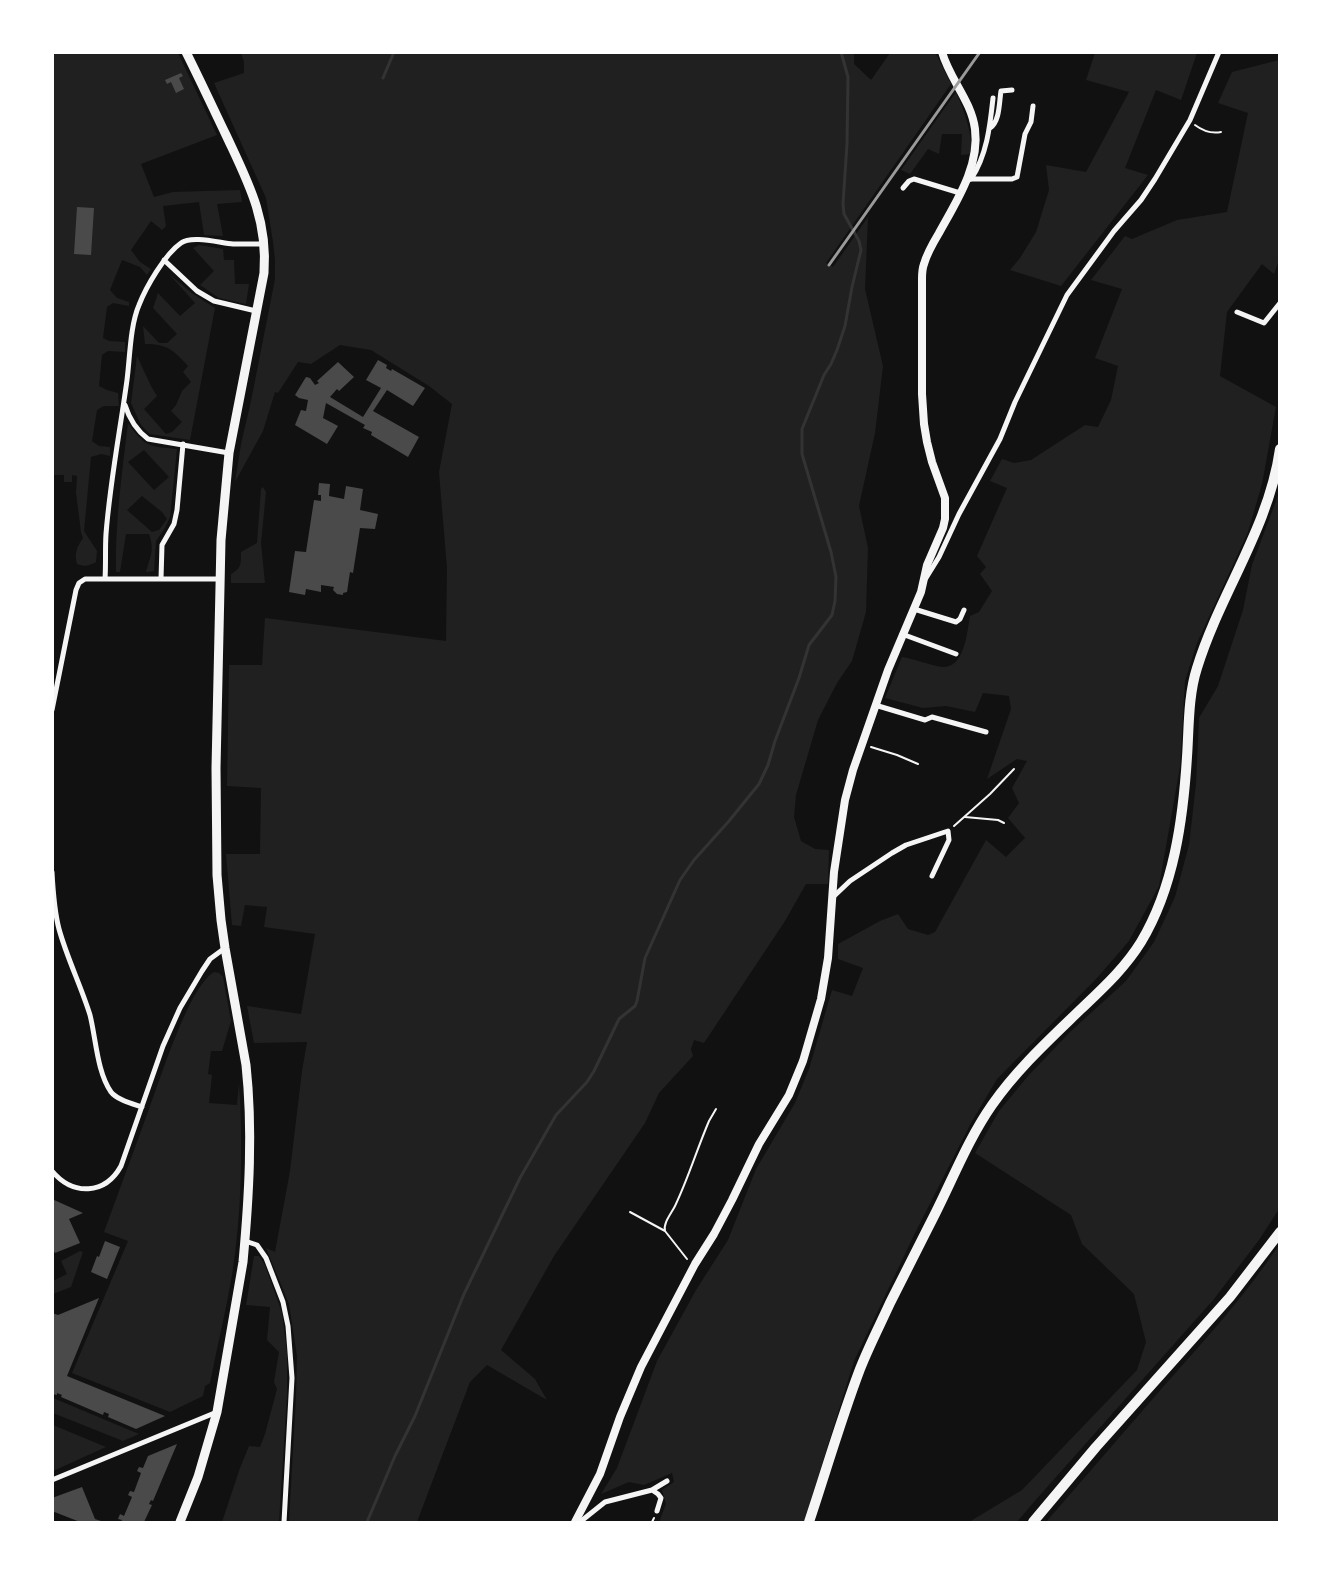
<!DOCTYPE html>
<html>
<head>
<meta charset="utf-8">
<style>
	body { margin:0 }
	#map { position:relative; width:1332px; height:1575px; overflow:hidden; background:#111; font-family:Manrope,sans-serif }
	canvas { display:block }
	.frame { position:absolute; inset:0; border:54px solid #fff; pointer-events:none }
</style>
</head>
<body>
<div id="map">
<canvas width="1332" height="1575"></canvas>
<div class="frame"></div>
</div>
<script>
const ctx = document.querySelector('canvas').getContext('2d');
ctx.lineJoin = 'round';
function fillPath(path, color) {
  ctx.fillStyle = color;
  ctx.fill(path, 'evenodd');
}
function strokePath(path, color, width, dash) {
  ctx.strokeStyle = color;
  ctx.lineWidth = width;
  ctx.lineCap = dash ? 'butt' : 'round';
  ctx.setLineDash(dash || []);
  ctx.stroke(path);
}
fillPath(new Path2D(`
	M52,53H178L217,135L141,164L154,197L173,192L240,190L242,202L217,204L223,236L204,235L199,202L163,206L166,226L162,230L151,221L131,250L140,262L151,269L147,275L140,267L122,260L110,290L117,298L129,302V306L113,303L107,307L103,338L109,341L125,342V352L108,351L102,355L99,386L107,390L118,393L119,406H104L97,410L92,441L99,446L110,447V456L101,454L91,457L84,531L97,551L96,562C89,566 85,567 77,564C74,553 77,547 83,538L81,532L76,493L77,476L72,475V482H64V475H53Z
	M241,53L854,52V64L871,80L890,53L935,52L951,84L826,263L833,267L868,217L865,289L883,366L875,433L859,506L868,548L866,612L852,661L837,683L818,720L796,795L794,817L801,841L815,849L829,850L828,884H806L785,921L704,1043L694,1040L691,1049L693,1056L659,1093L645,1123L554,1256L501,1350L535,1379L547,1400L487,1365L470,1382L417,1522H289L296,1397L297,1356L289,1304L266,1248L275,1252L290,1171L302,1071L307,1042L254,1043L247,1006L301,1014L315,934L264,927L267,907L245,905L241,926L232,925L226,854H260L261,788L227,786L229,665H262L265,618L446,641L447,568L439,472L452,404L429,386L371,350L340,345L311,364L298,362L278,393L275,392L263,431L235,482L241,444L251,401L275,279V260L273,242L266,198L214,83L244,73V62Z
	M1095,53H1197L1181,100L1156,90L1125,168L1148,175L1061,286L1010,270L1020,258L1036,232L1049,190L1046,165L1086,172L1129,92L1086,80Z
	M1279,60V260L1274,274L1262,264L1227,312L1220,376L1276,407L1262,484L1248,532L1197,643L1185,681L1180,767L1159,886L1129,941L1097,978L997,1079L971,1123L915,1233L854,1361L804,1522H659L666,1504L662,1490L674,1482L672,1473L644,1485L629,1482L601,1494L617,1468L657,1361L696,1290L728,1240L756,1169L795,1103L809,1069L832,990L852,996L863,968L838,959V944L880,921L898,914L908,929L928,935L935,932L986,840L1006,857L1025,838L1008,818L1019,803L1012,788L1027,761L1017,759L987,779L1011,709L1009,696L983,693L975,712L946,706L923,708L885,698L902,657C910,658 940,668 945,667C965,665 967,632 970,616L979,612L992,591L980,574L986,567L977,556L1007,488L990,481L1002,459L1014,463L1031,460L1085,425L1098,427L1111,400L1118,366L1095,358L1122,289L1091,280L1125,236L1132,239L1177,220L1227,212L1248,113L1218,103L1232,72Z
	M956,92C965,113 972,131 971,154L961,155L962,134H942L939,154L928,149L910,174L901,170Z
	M199,245L223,249L224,260H234L235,284H249L246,304L219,298L200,285L214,271L193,248Z
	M169,274L193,294L215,308L190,440L150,434L141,425L131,403L137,356L151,386L157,396L144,409L166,434L172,432L182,422L171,411L176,405L182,391L191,382L183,372L188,366C173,350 168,344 145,344L143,326L159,343H167L177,334L153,308L158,293L180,316L195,303Z
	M128,423C146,448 148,446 177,449L170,517L165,528L156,541L154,571L146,572C150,557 155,550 149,534H126L120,572H116C115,522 122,473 128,423ZM144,450L169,477L154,490L128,462ZM142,496L162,512L167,519L159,530L152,532L127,510Z
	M263,487L266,492L261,543L265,583H231V574C242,568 241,563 241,552L257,543L261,489Z
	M1279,493V1209L1259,1240L1214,1299L1033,1503L1017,1522H969L1022,1490L1137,1370L1146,1342L1134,1294L1082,1244L1071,1215L975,1153L999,1111L1028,1076L1070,1032L1126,981L1154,942L1175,897L1189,845L1196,784L1199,718L1218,686L1243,610L1252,565Z
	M214,972L219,973L223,977L231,1021L222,1051H211L208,1074L212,1075L209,1103L237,1105L239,1082C243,1146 242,1212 232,1275C226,1311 217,1347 210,1383L205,1386L203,1396L170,1412L72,1373L128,1241L104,1232C119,1191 134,1150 149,1109C161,1078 188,988 214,972Z
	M1279,1245V1522H1046C1085,1477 1124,1432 1163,1387C1204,1341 1245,1296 1279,1245Z
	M80,1251L83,1252L71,1287L53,1294V1281L67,1274L61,1261Z
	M254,1256H259L265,1265L282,1313L287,1353V1396L279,1522H222L240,1468L249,1446L260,1447L265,1434L277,1389L274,1382L279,1352L267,1340L270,1307L246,1305Z
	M52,1398H53L139,1434L123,1441L53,1413Z
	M52,1425H53L106,1447L53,1471Z`), '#202020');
strokePath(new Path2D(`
	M383,78L394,52
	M367,1522L395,1456L415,1416L464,1294L520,1178L556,1115L587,1082L594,1071L619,1019L635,1006L637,1001L645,958L680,880L694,860L729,821L759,784L768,765L775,741L799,678L809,645L832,615L835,601L836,577L831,552L802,454V429L824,375L831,364L837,350L845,326L852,287L861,250L859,241L844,214L843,204L847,144L848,77L841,52`), '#333', 3);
fillPath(new Path2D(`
	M181,73L183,76L179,78L184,89L176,93L171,82L167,84L165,80Z
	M77,207L94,208L91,255L74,254Z
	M378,360L387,365L386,368L391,371L392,369L425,388L413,406L387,390L373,411L419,437L408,457L371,435L372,432L363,428L365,425L326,403L323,418L338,426L327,444L295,425L301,410L306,411L308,400L299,398L295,395L306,377L310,378L315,385L319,383L317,381L338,362L354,377L339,391L337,389L330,397L363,417L381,388L366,380Z
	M319,483L330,484L329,496L344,499L346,486L363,489L360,510L378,514L375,529L360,528L353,573L350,572L347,592L343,593V595L337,594L333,590L334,587L321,585V592L306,589L305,595L289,592L295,551L306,552L314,500L321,501V495H318Z
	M52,1199L83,1213L69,1219L80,1243L55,1253L52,1248Z
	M105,1241L120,1247L107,1279L91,1272L97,1256L99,1257Z
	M99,1298L67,1376L165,1416L136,1429L108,1417L109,1414L104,1412L103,1415L61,1397L62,1395L57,1393V1395L52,1394V1313L58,1315Z
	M177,1444L153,1501L151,1500L149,1504L152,1505L144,1522H121L122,1520L118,1519L120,1514L124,1516L132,1497L128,1495L130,1491L134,1492L141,1473L137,1471L139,1467L143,1468L148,1456Z
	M82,1487L95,1519L104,1522H80L52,1511V1498Z`), '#4a4a4a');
strokePath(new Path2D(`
	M1195,125C1203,131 1211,134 1221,132
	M871,747L897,755L918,764
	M965,817L998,820L1004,823
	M954,826L990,794L1014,769
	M630,1212L665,1231L687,1259
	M665,1231C663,1223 671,1214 675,1206C688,1179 697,1149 709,1121L716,1109
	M652,1522L654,1518`), '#f5f5f5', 2);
strokePath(new Path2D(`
	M990,128C1000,121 999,103 1001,91L1012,90
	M971,179C987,155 990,126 993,98
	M966,181L971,179H1012L1017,177L1025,134L1031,122L1033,106
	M903,188L909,181L914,179L960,193
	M164,260L197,291L214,301L256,311
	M1237,312L1264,323L1280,303
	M125,405C129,418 136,430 148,439L229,453
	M926,578L939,557L959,514L1000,439L1015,402L1067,295L1114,231L1141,200L1155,179L1190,120L1219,52
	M105,579C106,564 105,549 106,534C110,482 120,431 127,380C130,357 130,326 139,305C146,287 165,254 181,243C192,235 220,243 233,244C243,244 253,244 263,244
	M161,579L162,545L174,524L177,510L183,444
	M914,609L956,622L960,619L964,610
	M902,634L956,654
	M875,705L925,720L932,717L986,732
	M52,710L76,590L79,583L85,579H220
	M52,872C53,891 54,910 59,929C67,958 81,986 90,1015C96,1039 97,1072 111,1092C117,1100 133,1104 142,1107
	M832,898L850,881L892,853L906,845L948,831L949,840L932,876
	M52,1171C73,1196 105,1195 121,1166L163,1046L180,1008L202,971L210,959L225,948
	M245,1241L257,1245L266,1258L283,1302L288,1326L292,1378L284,1522
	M52,1480L217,1412
	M652,1490L667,1481
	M580,1522L605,1502L652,1490L658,1494L661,1498L657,1511`), '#f5f5f5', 5);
strokePath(new Path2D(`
	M575,1522L600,1474L620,1417L641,1367L695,1264L714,1234L732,1200L759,1144L789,1095L803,1061L821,999L828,958L834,872L845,800L853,770L888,670L921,592L927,565L943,528L945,519V498L932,462L927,442L924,424L922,394V279C922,274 922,269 924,264C927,253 933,243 939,233C956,202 980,166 975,129C971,100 950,80 942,52`), '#f5f5f5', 8);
strokePath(new Path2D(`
	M180,1522L198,1477L217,1412L243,1262C249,1197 253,1130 246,1065L225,948L221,920L217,875L216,768L220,587L221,540L229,453L264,273C268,219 248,182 226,135C213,108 200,80 186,52`), '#f5f5f5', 9);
strokePath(new Path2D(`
	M809,1522C826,1471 841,1419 860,1369C869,1346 880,1325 890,1303C905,1273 921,1242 936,1212C954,1176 969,1138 992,1105C1017,1069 1050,1039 1081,1009C1103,988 1125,968 1141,942C1174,887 1183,820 1187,757C1189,728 1188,696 1197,668C1220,593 1269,528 1280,449
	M1033,1522L1096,1447L1230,1297L1280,1232`), '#f5f5f5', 10);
strokePath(new Path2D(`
	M829,265L980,52`), '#9a9a9a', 3);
</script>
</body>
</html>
